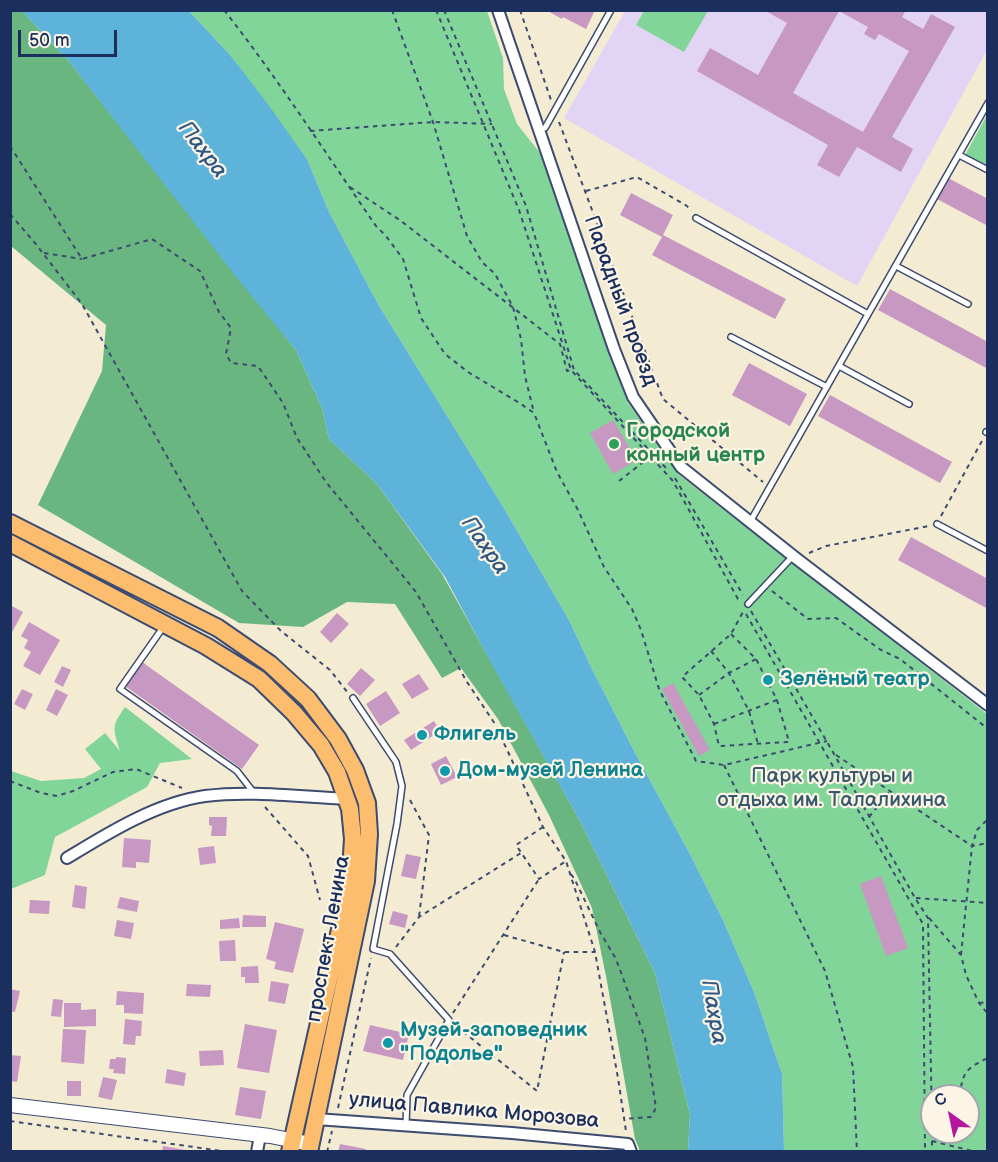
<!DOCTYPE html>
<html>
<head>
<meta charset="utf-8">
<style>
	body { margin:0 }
	#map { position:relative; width:998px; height:1162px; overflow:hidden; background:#f4ebd3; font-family:"Balsamiq Sans",sans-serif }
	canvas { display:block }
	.frame { position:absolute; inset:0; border:12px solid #1b2f5e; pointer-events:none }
	.north { position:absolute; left:920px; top:1084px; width:60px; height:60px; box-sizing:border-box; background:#fcf5e5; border:2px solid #a2a6af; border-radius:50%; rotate:327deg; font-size:16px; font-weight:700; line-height:24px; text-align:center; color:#1b2f5e }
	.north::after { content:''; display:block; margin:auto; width:21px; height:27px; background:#b5179e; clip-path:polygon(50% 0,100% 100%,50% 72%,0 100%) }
	.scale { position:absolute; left:18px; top:30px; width:99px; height:27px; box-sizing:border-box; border:3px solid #1b2f5e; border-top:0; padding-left:8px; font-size:18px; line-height:21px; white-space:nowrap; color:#1b2f5e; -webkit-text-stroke:4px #fcf5e5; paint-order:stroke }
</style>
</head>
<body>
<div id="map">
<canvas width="998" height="1162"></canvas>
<div class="frame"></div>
<div class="north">С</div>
<div class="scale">50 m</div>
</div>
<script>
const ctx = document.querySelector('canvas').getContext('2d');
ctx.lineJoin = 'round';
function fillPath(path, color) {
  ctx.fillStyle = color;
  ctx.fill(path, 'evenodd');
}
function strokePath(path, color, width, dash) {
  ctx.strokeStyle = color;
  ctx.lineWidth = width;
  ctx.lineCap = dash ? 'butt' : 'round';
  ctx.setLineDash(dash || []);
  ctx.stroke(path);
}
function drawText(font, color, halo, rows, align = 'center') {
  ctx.font = font + ' "Balsamiq Sans",sans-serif';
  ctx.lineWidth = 4.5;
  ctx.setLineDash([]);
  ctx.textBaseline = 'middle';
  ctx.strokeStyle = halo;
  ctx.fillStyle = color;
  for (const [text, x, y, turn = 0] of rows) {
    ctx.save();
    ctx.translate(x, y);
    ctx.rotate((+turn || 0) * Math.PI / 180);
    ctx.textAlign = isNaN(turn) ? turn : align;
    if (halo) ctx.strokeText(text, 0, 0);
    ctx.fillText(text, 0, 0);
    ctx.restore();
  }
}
fillPath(new Path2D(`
	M625,11H987V50L857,286L564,118Z`), '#e1d4f4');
fillPath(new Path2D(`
	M189,11H487L503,58L504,89L517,124L540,153L628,403L679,475L987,714V1151H784L782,1074L754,992L723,920L690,854L634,751L591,667L569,620L502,505L378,304L329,212L307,159L231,56ZM932,1096H968V1132H932Z
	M644,11V10L708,11L684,52L636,25Z
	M987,115V167L965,155Z
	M125,707L192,759L160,763L147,787L55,837L45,875L11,889V771L41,781L84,778L101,769L85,749L105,733L120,751C113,728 111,727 125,707Z`), '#82d598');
fillPath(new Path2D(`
	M10,11H22L68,60L296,350L322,408L329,439L377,484L442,574L580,821L655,973L690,1115L688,1151H640L635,1139L606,976L592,908L549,815L498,719L461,668L442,678L395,604L347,602L303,627L239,623L38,505L102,371L106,325L11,246Z`), '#69b680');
fillPath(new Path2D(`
	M22,11H189L231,56L267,103L307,159L329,212L378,304L502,505L569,620L591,667L634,751L690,854L723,920L754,992L782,1074L784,1151H688L690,1115L655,973L580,821L495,670L445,577L377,484L329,439L322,408L296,350L237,278L68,60Z`), '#5db3d9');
fillPath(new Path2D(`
	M546,10H595L586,29L563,17L562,19Z
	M764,10H906L902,17L923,29L931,14L955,27L892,137L913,149L901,172L857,147L839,177L817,165L828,145L697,71L710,48L758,75L787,23ZM839,11L868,27L864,34L875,40L879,34L909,51L863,132L793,93Z
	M948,178L988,199V226L937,199Z
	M631,193L673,215L663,235L786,299L775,319L652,255L662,237L620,215Z
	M890,289L988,342V369L878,310Z
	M749,363L807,394L790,426L732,395Z
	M830,395L952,462L940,483L818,416Z
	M613,420L637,460L613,474L590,433Z
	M911,537L988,579V609L898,560Z
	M10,605L23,612L10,636Z
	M337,613L349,624L331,643L320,632Z
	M29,622L60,640L40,675L23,666L31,652L24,648L28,640L21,636Z
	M142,662L259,745L242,769L125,686Z
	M62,666L71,670L63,687L54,682Z
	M361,668L375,680L360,696L347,684Z
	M419,674L429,689L412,699L402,684Z
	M673,683L710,750L699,756L662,689Z
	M22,689L33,694L25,710L14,704Z
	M56,689L68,695L57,716L46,710Z
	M386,691L400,713L380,726L366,704Z
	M434,721L440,731L411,750L404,740Z
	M446,756L457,777L441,785L431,764Z
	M209,817H227L226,836H211L212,826L209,825Z
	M124,838L151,840L149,863L136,862V868L122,867Z
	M214,846L216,863L200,865L198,848Z
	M406,854L421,857L416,879L401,876Z
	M881,876L908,948L886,956L860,884Z
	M75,885L87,887L85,909L72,907Z
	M120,897L139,901L137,912L117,908Z
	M30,900L50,901L49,914L29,913Z
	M393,911L408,915L405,928L389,924Z
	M243,915L266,916V927H242Z
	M239,918L240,928L220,929V920Z
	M117,920L134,923L131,939L114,936Z
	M275,922L304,929L293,973L274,969L276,962L266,959Z
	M235,940L236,961H220L219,941Z
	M258,966L259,983H245V977H241V967Z
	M271,981L289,984L285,1004L268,1001Z
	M187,984L211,985L210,997L186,996Z
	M10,989L20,991L15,1012L10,1011Z
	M117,991L144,993L143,1014L124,1013V1005H116Z
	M53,999L63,1000L61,1017L51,1016Z
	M64,1003H81V1010L96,1009V1026L64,1027Z
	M125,1019L142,1021L141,1036H136L135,1045L123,1044Z
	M245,1024L277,1030L269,1073L237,1068Z
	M370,1025L409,1034L403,1060L363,1051Z
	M63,1029L86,1030L84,1064L61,1062Z
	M223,1050L224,1065L200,1066L199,1051Z
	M10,1055L21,1056L17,1082L10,1081Z
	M116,1057L126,1058L125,1074L113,1073L114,1069H109L110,1059H116Z
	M167,1069L186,1073L184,1086L165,1083Z
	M103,1077L117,1080L112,1100L98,1097Z
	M67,1081H81V1096H67Z
	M240,1087L266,1091L261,1119L235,1115Z
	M340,1144L366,1149L365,1152H338Z
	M163,1146L186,1150V1152H162Z`), '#c798c2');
const service = new Path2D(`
	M539,130L545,128L611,10
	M959,155L988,170
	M696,218L868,314
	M896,266L968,304
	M731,337L827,387
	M839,366L909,404
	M986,432L988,433
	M750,522L988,103
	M937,524L988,551
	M748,604L793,556
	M164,626L120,689L237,771L254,793
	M353,698L396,762L402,786L397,824L373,949L390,954L449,1020L407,1095L406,1125`);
const minor = new Path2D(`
	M498,10L614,349L633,397L681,467L797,559L988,705
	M67,858C108,833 156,803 205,796C252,790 300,797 347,799
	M316,1119L512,1133L628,1144L631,1152
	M257,1152L260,1135`);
const tertiary = new Path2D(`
	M10,1105L270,1136L311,1144`);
const primary = new Path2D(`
	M10,523L218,628L270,664L308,699L338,739L355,770L367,803L369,834L366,881L309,1152
	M10,543L206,646L259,679L294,713L321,745L337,772L350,809L353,839L350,885L290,1152`);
strokePath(service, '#3c4b70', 8);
strokePath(minor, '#3c4b70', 14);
strokePath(tertiary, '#3c4b70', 16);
strokePath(primary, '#3c4b70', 20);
strokePath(new Path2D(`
	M224,10C279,80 326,154 376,226L386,236L403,259L421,318L445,354L468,372L521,404L534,413L557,472L578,510L604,567L632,609L641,630L659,689L696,761L724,765L827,741
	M392,10L433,122L467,236L482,262L495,274L513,307L521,339L525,376L534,413
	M436,10L519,210L571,370L673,481L739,601
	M444,10L526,206L574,370L667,469
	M520,10L551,100
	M559,122L663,399L763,482
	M310,131L433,122L492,124
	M10,146L82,259L152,239L200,271L219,312L231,328L226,354L231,363L258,366L283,403L297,438L326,482L416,592L467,682L495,724L543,827L566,861L595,952L618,1078L626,1131
	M350,187L401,221L560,344L567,371L572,370
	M586,191L637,177L687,206L691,211
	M10,214L35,243L82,304L242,591L281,631L330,670L348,693
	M44,253L82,259
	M675,478L743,595
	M619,481L651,456
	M941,516L983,439
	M809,553L826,546L929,526
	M772,591L808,619L836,618L881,650L900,659L988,729
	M751,611L834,754L915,898L928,918L932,1124
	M746,614L923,924L925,1152
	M731,634L756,659L777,700L789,742L719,746L714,724L699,695L682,677L731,634L743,612
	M711,651L729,673L749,711L758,744
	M699,695L729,673L756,659
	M714,724L777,700
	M836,755L972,846L988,843
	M724,765L825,971L853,1067L857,1152
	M10,781L41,793L57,796L73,791L113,772L136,769L182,788
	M410,800L429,835L419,917
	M265,807L308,856L320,900
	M869,817L890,791
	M543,827L516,845L539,879L566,861
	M571,874L575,880L600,932L616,959L645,1038L656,1108L651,1117L624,1119
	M916,898L988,903
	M929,918L961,955L966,975L979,1003L988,1014
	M504,935L564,952H595
	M396,947L419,917L521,853
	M961,955L972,846L977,830L988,819
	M979,1003L988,1002
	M453,1013L539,879
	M456,1026L537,1091L564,952
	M960,1096C962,1072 967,1068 988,1058
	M338,1108L371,958
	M10,1121L229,1152
	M932,1132V1152
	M932,1141L976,1152
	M327,1152L332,1131`), '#3c4b70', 2, [4.5, 4.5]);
strokePath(service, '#fff', 5);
strokePath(minor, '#fff', 10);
strokePath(tertiary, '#fff', 14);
strokePath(primary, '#fcbd6f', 16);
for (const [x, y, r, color] of [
	[614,444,6,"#2e9e5b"],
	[768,680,6,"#0f9aa8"],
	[422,735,6,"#0f9aa8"],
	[445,771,6,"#0f9aa8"],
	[388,1043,6,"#0f9aa8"]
]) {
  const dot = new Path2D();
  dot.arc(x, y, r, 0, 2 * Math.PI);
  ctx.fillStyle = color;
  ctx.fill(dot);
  strokePath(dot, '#fcf5e5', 2);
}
drawText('21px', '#1b2f5e', '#fcf5e5', [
	["Парадный проезд",620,301,70],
	["проспект Ленина",329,939,-80],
	["улица Павлика Морозова",474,1111,5]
]);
drawText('bold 21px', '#27864d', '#fcf5e5', [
	["Городской",626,432],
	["конный центр",626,456]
], 'left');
drawText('bold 21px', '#0d838f', '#fcf5e5', [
	["Зелёный театр",780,680],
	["Флигель",434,735],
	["Дом-музей Ленина",457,771],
	["Музей-заповедник",400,1031],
	["\"Подолье\"",400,1055]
], 'left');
drawText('21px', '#35586c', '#fcf5e5', [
	["Парк культуры и",832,777],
	["отдыха им. Талалихина",832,801]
]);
drawText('italic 22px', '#2f5783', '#fcf5e5', [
	["Пахра",202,150,52],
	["Пахра",484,546,55],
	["Пахра",713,1012,80]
]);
</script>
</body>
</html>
